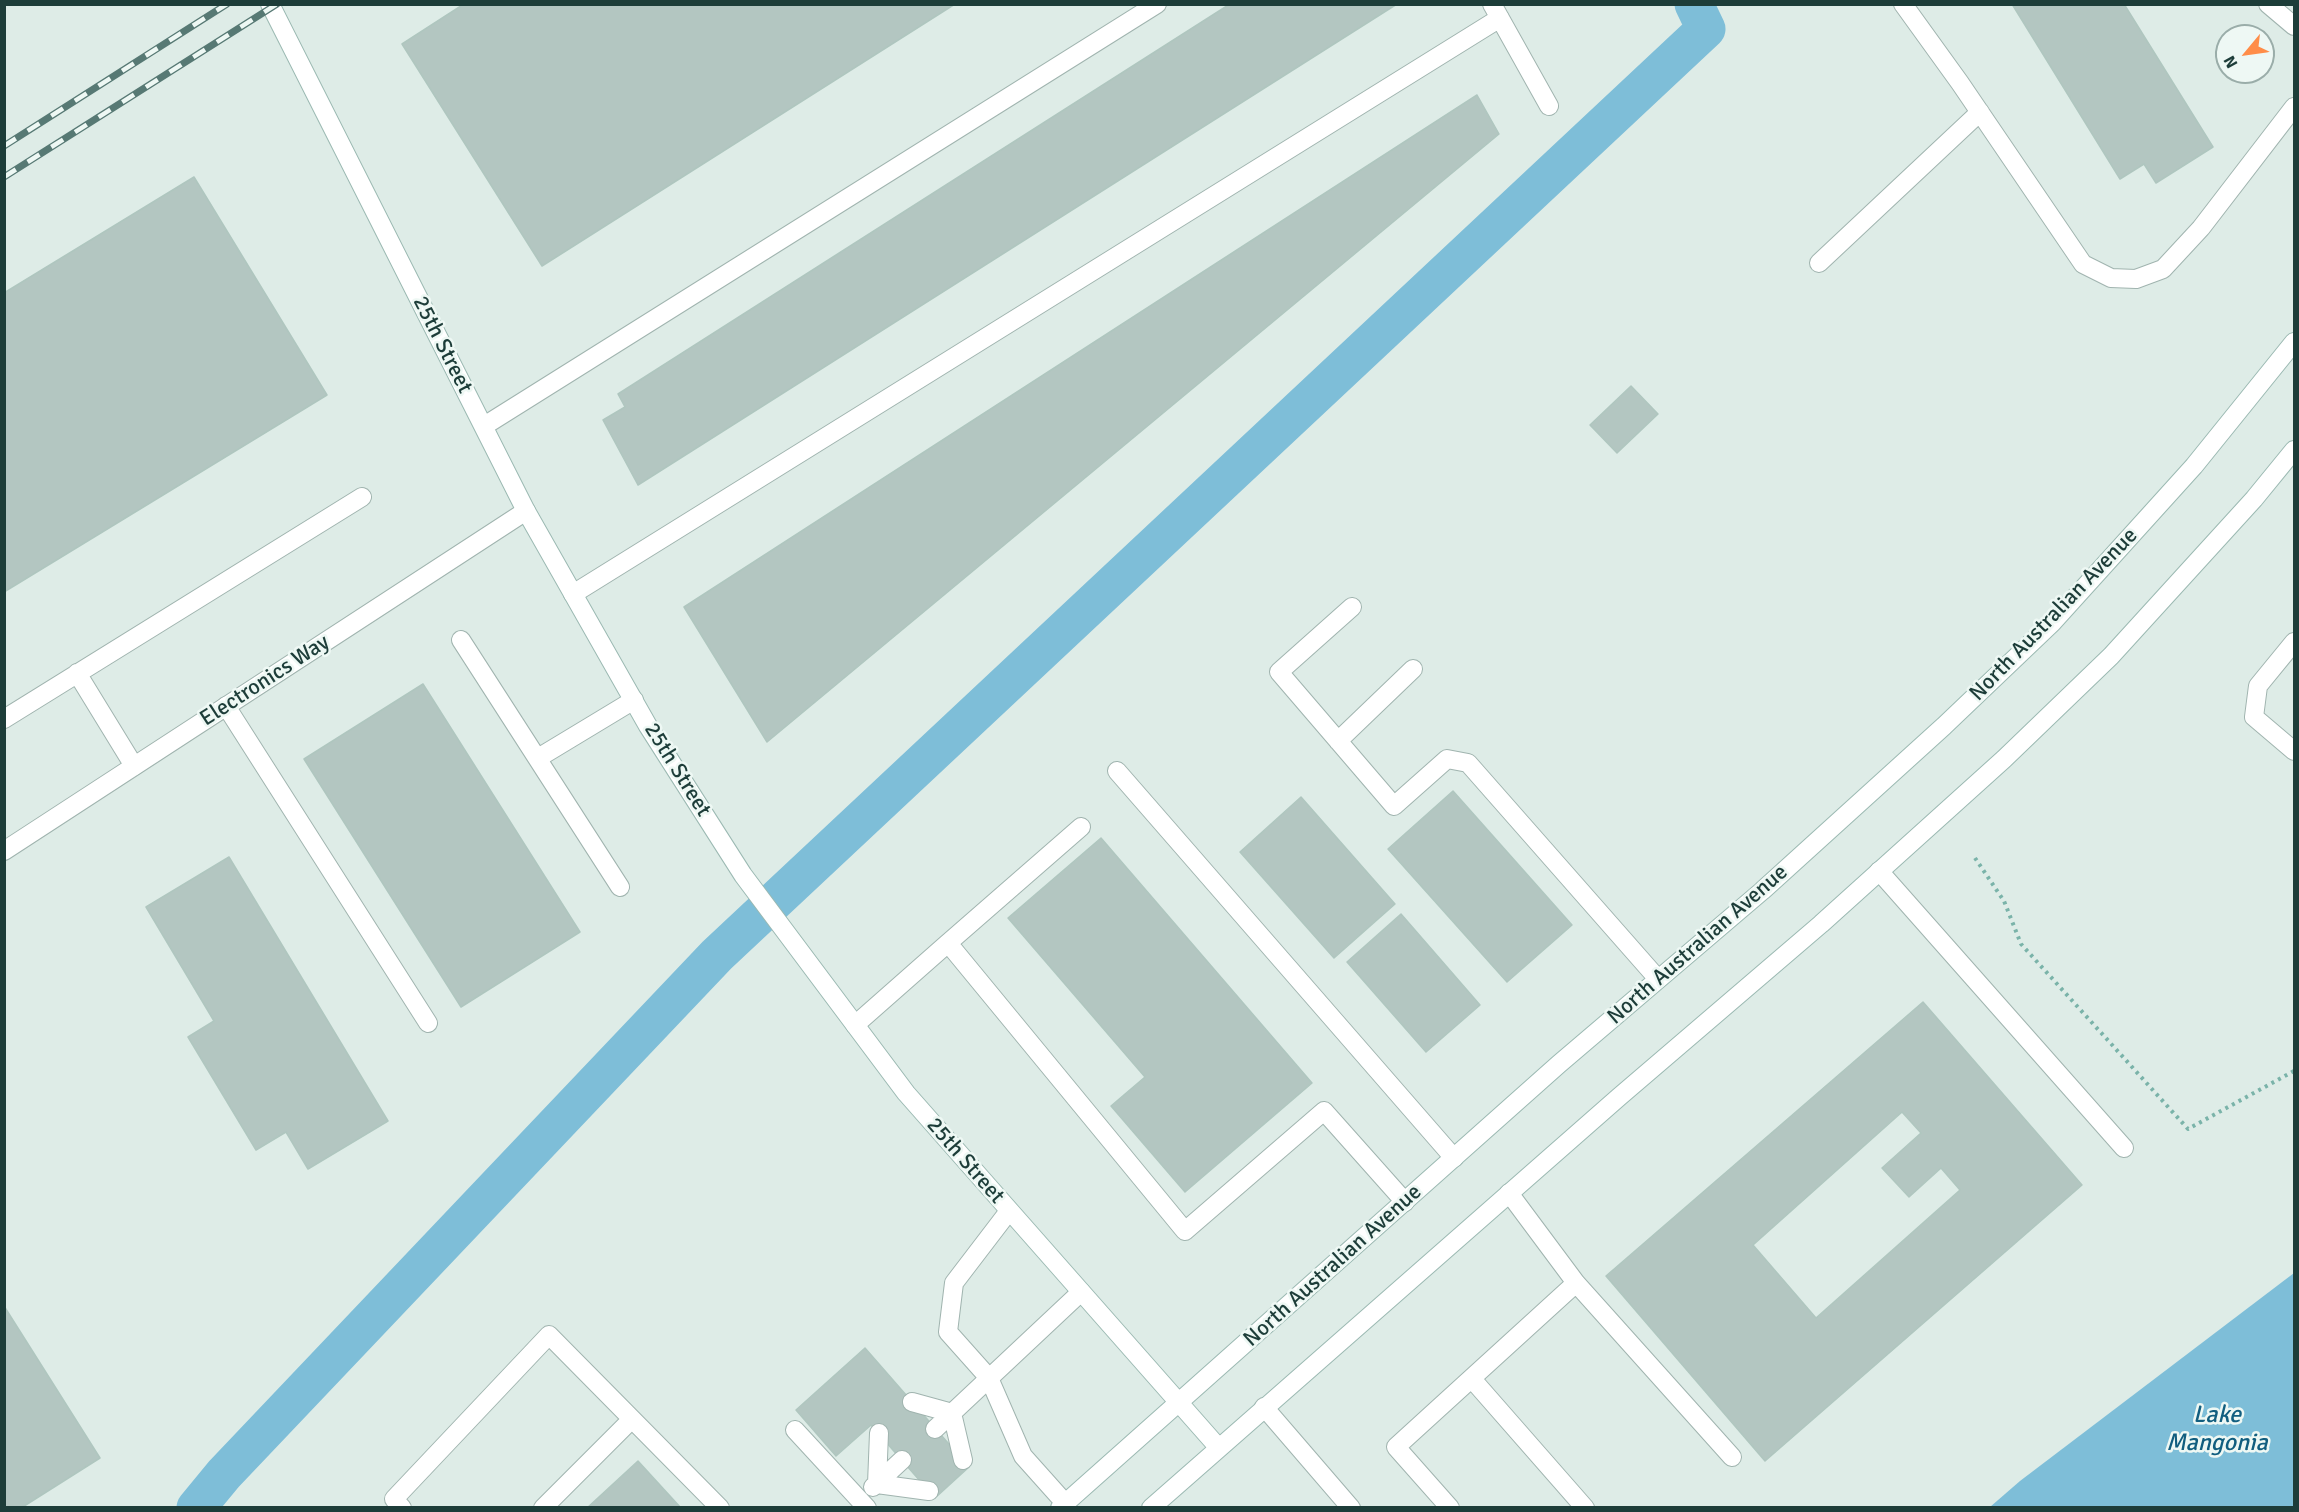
<!DOCTYPE html>
<html>
<head>
<meta charset="utf-8">
<style>
	body { margin:0 }
	#map { position:relative; width:2299px; height:1512px; overflow:hidden; background:#deece7; font-family:Signika,sans-serif }
	canvas { display:block }
	.frame { position:absolute; inset:0; border:6px solid #1d3d39; pointer-events:none }
	.north { position:absolute; left:2215px; top:24px; width:60px; height:60px; box-sizing:border-box; background:#eef8f4; border:2px solid #9aada9; border-radius:50%; rotate:241deg; font-size:16px; font-weight:700; line-height:24px; text-align:center; color:#1d3d39 }
	.north::after { content:''; display:block; margin:auto; width:21px; height:27px; background:#ff8d48; clip-path:polygon(50% 0,100% 100%,50% 72%,0 100%) }
</style>
</head>
<body>
<div id="map">
<canvas width="2299" height="1512"></canvas>
<div class="frame"></div>
<div class="north">N</div>
</div>
<script>
const ctx = document.querySelector('canvas').getContext('2d');
ctx.lineJoin = 'round';
function fillPath(path, color) {
  ctx.fillStyle = color;
  ctx.fill(path, 'evenodd');
}
function strokePath(path, color, width, dash) {
  ctx.strokeStyle = color;
  ctx.lineWidth = width;
  ctx.lineCap = dash ? 'butt' : 'round';
  ctx.setLineDash(dash || []);
  ctx.stroke(path);
}
function drawText(font, color, halo, rows, align = 'center') {
  ctx.font = font + ' Signika,sans-serif';
  ctx.lineWidth = 5;
  ctx.setLineDash([]);
  ctx.textBaseline = 'middle';
  ctx.strokeStyle = halo;
  ctx.fillStyle = color;
  for (const [text, x, y, turn = 0] of rows) {
    ctx.save();
    ctx.translate(x, y);
    ctx.rotate((+turn || 0) * Math.PI / 180);
    ctx.textAlign = isNaN(turn) ? turn : align;
    if (halo) ctx.strokeText(text, 0, 0);
    ctx.fillText(text, 0, 0);
    ctx.restore();
  }
}
fillPath(new Path2D(`
	M2294,1273V1507H1990L2020,1481Z`), '#7ebed8');
strokePath(new Path2D(`
	M196,1508L224,1474L717,955L1706,29L1694,4`), '#7ebed8', 39);
const building = new Path2D(`
	M464,4H955L542,266L402,44Z
	M1230,4H1397L638,485L603,420L625,407L618,394Z
	M2012,4H2124L2213,147L2156,183L2144,164L2120,179Z
	M1477,95L1499,134L767,742L684,607Z
	M194,177L327,395L4,592V293Z
	M1631,386L1658,414L1617,453L1590,425Z
	M423,684L580,932L461,1007L304,759Z
	M1453,791L1572,925L1507,982L1388,849Z
	M1301,797L1395,904L1334,958L1240,852Z
	M1101,838L1312,1083L1185,1192L1111,1106L1145,1077L1008,918Z
	M229,857L388,1121L308,1169L286,1132L256,1150L188,1037L214,1021L146,907Z
	M1401,914L1480,1005L1426,1052L1347,962Z
	M1923,1002L2082,1185L1765,1461L1606,1276ZM1902,1112L1921,1133L1882,1168L1909,1197L1941,1168L1960,1190L1816,1318L1753,1245Z
	M4,1306L100,1458L21,1508H4Z
	M865,1348L969,1467L935,1498L871,1425L836,1456L796,1410Z
	M638,1461L681,1508H587Z`);
fillPath(building, '#b3c6c1');
strokePath(building, '#afc6bf', 1.5);
const lane = new Path2D(`
	M1492,4L1549,106
	M1903,4L1960,83L2083,264L2111,278L2136,279L2163,269L2201,228L2294,107
	M2268,4L2294,26
	M1819,263L1980,112
	M484,426L1157,4
	M573,594L1500,18
	M1352,607L1279,672L1394,806L1447,759L1468,763L1658,979
	M461,640L620,887
	M2294,642L2258,686L2254,717L2294,751
	M77,673L134,766
	M226,706L428,1023
	M4,719L362,497
	M1338,741L1413,669
	M538,758L634,700
	M1117,771L1454,1158
	M1879,871L2124,1148
	M948,943L1081,827
	M855,1025L948,943L1185,1231L1324,1111L1405,1202
	M1509,1193L1576,1283L1732,1457
	M1009,1211L954,1283L948,1332L989,1378L1023,1456L1065,1503
	M1472,1379L1585,1508
	M912,1402L952,1413L963,1460
	M1264,1407L1351,1508
	M935,1429L1081,1292
	M795,1430L867,1508
	M879,1433L877,1484L929,1491
	M873,1487L902,1460
	M402,1508L394,1499L549,1335L720,1508
	M543,1508L632,1419
	M1450,1508L1396,1447L1576,1283`);
const street = new Path2D(`
	M4,851L526,511`);
const secondary = new Path2D(`
	M270,4L526,511L648,726L743,875L906,1093L1218,1447
	M1060,1508L1559,1064L1762,891L1944,726L2052,623L2194,466L2294,342
	M1151,1508L1619,1097L1821,924L2004,759L2111,656L2254,499L2294,450`);
strokePath(lane, '#a0b4af', 20);
strokePath(street, '#a0b4af', 20);
strokePath(secondary, '#9bb9b2', 20);
strokePath(new Path2D(`
	M1975,858L2004,901L2021,944L2188,1129L2294,1071`), '#7ab3a9', 4, [3, 4.5]);
strokePath(lane, '#fff', 18);
strokePath(street, '#fff', 18);
strokePath(secondary, '#fff', 18);
const rail = new Path2D(`
	M4,146L227,4
	M4,177L277,4`);
strokePath(rail, '#577974', 7);
strokePath(rail, '#eef8f4', 4.5, [14]);
drawText('22px', '#1d3d39', '#eef8f4', [
	["25th Street",442,345,63],
	["North Australian Avenue",2054,615,-46],
	["Electronics Way",265,681,-33],
	["25th Street",677,770,58],
	["North Australian Avenue",1698,945,-41],
	["25th Street",965,1161,49],
	["North Australian Avenue",1333,1266,-42]
]);
drawText('italic 24px', '#115e7f', '#eef8f4', [
	["Lake",2217,1416],
	["Mangonia",2217,1444]
]);
</script>
</body>
</html>
